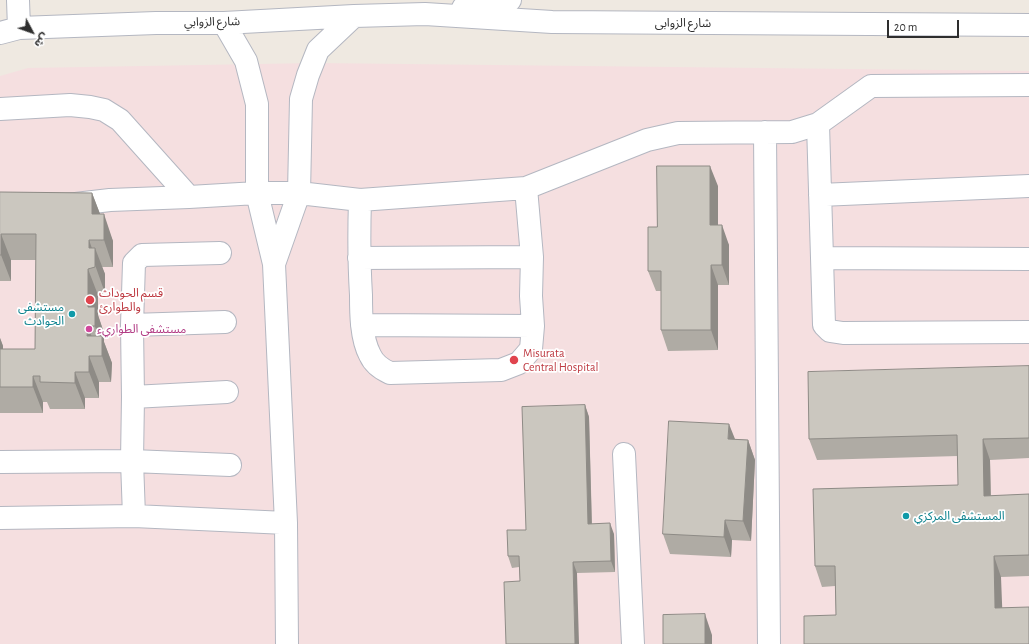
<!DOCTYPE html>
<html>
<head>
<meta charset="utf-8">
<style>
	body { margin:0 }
	#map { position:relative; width:1029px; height:644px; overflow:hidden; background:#efe9e1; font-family:"Alegreya Sans","Noto Sans Arabic",sans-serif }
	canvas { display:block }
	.north { position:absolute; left:12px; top:12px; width:40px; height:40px; -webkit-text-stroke:3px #fff; paint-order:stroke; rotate:131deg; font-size:11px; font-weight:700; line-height:16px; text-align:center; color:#2e2e2e }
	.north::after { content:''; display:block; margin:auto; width:14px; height:18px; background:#2e2e2e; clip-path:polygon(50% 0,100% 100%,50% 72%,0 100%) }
	.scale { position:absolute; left:887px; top:20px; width:72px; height:18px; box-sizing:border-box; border:2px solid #2e2e2e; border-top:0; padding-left:5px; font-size:12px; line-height:14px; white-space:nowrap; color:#2e2e2e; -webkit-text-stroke:3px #fff; paint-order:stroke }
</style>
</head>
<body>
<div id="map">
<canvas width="1029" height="644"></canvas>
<div class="north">ش</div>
<div class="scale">20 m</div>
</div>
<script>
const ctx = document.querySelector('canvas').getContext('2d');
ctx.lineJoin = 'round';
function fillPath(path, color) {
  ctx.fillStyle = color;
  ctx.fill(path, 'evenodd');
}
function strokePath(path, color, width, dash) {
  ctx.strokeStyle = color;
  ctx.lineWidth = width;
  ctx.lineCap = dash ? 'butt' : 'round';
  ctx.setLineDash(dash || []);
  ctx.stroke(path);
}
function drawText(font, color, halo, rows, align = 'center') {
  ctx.font = font + ' "Alegreya Sans","Noto Sans Arabic",sans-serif';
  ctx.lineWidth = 3.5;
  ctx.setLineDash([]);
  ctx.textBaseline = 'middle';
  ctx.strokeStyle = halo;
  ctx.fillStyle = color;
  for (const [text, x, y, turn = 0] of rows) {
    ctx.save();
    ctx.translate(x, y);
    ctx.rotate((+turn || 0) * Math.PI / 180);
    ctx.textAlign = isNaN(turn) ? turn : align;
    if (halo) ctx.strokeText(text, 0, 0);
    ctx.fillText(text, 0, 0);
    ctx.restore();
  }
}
fillPath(new Path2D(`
	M315,63L1029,71V644H0V76L28,68Z`), '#f5dfe0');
const minor = new Path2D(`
	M18,0L19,28
	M463,8L510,0
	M224,23L246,61L257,104V193L274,264L286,523L287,644
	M0,33L19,28L156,23H224L354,16L425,14L552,22L1029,25
	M0,109L70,105L90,107L104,110L120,120L189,197
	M818,124L824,325L830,331L843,333L1029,332
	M765,132L769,644
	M526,188L647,140L678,133L792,132L818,124L871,86L1029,85
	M820,195L1029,186
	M67,205L110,200L189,197L257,193H299L360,200L526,188L532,257L531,296L533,326L531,349L519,363L501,370L390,373C381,369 374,364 370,355C361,338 361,313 361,295C359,263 359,231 360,200
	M359,258L532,257
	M822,258L1029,259
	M274,264L299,193L301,99L308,75L318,50L354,16
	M132,325L225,322
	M362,325L533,326
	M133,397L227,392
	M624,454L633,644
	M0,462L132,461L230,465
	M134,516L132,461L133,397L132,325L134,263L142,255L220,253
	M0,518L134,516L286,523`);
strokePath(minor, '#b4b7c1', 24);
strokePath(minor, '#fff', 22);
fillPath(new Path2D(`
	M718,186V225L729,245V285H718V350L668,351L661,330V291H656L648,271L657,227Z
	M0,192L92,193L100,214L113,241V267H102L105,274V293L98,295V315L104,333V342L112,363L111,382H99V398H85V409H50L47,402H43V413H0V338L3,346V349H35L36,260H11V281H0Z
	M1029,366V458L990,460L991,496L1029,494V576L1001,577L836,615L835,586L822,587L815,566L958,485V456L817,460L809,439Z
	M585,405L589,417L592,524L614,534L615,572L577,573L520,581L519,567L512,568L508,556L526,530Z
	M735,439L748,440L755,460L751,541L732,540L731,557L670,554L663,534Z`), '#afaba4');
fillPath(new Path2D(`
	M710,166L718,186V245L710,225Z
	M92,193L102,219V241L92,214Z
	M104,214L113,241V267L104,240Z
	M722,225L729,245V285L722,265Z
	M1,234L11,260V281L1,255Z
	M89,240L95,257V248L105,274V293L89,248Z
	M711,265L718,285V350L711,330Z
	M88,269L98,295V315L104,333V342L112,363L111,382L102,356V346L88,307Z
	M88,326L97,352L87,336Z
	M0,338L3,346V375L0,368Z
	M89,356L99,382V398L89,372Z
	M75,372L85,398V409L75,383Z
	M33,376L43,402V413L33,387Z
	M585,405L589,417L592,535L588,524Z
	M729,424L737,444L728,439Z
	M983,439L990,460L991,516L984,496Z
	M748,440L755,460L751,541L743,521Z
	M725,520L732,540L731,557L724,537Z
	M610,523L614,534L615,572L611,561Z
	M994,556L1001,577L1003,628L995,608Z
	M573,562L577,573L579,644H575Z
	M705,614L712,635V644H705Z`), '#8e8b86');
const building = new Path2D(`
	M657,166H710V225H722V265H711V330H661V271H648V227H657Z
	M0,192L92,193V214H104V240H89V248H95V267L88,269V307H95V326H88L87,336H102V356H89V372H75V383L40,382V376H33V387H0V349H35L36,234H1V255H0Z
	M1029,366V438L983,439L984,496L1029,494V555L994,556L995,608L1029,607V644H804V616L836,615L835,566H815L813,489L958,485L957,435L809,439L808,372Z
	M585,405L588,524L610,523L611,561L573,562L575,644H506L504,582L520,581L519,556H508L507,530H526L522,407Z
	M669,421L729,424L728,439L748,440L743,521L725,520L724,537L663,534Z
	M705,614V644H663V615Z`);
fillPath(building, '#cbc7bf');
strokePath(building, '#8e8b86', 1);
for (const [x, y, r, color] of [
	[90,300,5,"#e0444e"],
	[72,314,4,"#0f9aa8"],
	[89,329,4,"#d1479c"],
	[514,360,5,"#e0444e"],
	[906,516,4,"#0f9aa8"]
]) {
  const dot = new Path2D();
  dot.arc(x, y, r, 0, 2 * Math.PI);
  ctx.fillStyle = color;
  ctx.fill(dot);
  strokePath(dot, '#fff', 1.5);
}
drawText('12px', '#2e2e2e', '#fff', [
	["شارع الزوابي",212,22,-1],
	["شارع الزوابى",683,23]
]);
drawText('12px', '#be3a42', '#fff', [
	["قسم الحوداث",99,293],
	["والطوارئ",99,307],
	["Misurata",523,353],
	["Central Hospital",523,367]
], 'left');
drawText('12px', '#0d838f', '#fff', [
	["مستشفى",64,307],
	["الحوادث",64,321],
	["المستشفى المركزي",914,516,"left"]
], 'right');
drawText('12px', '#b23c85', '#fff', [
	["مستشفى الطواريء",97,329]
], 'left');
</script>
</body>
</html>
